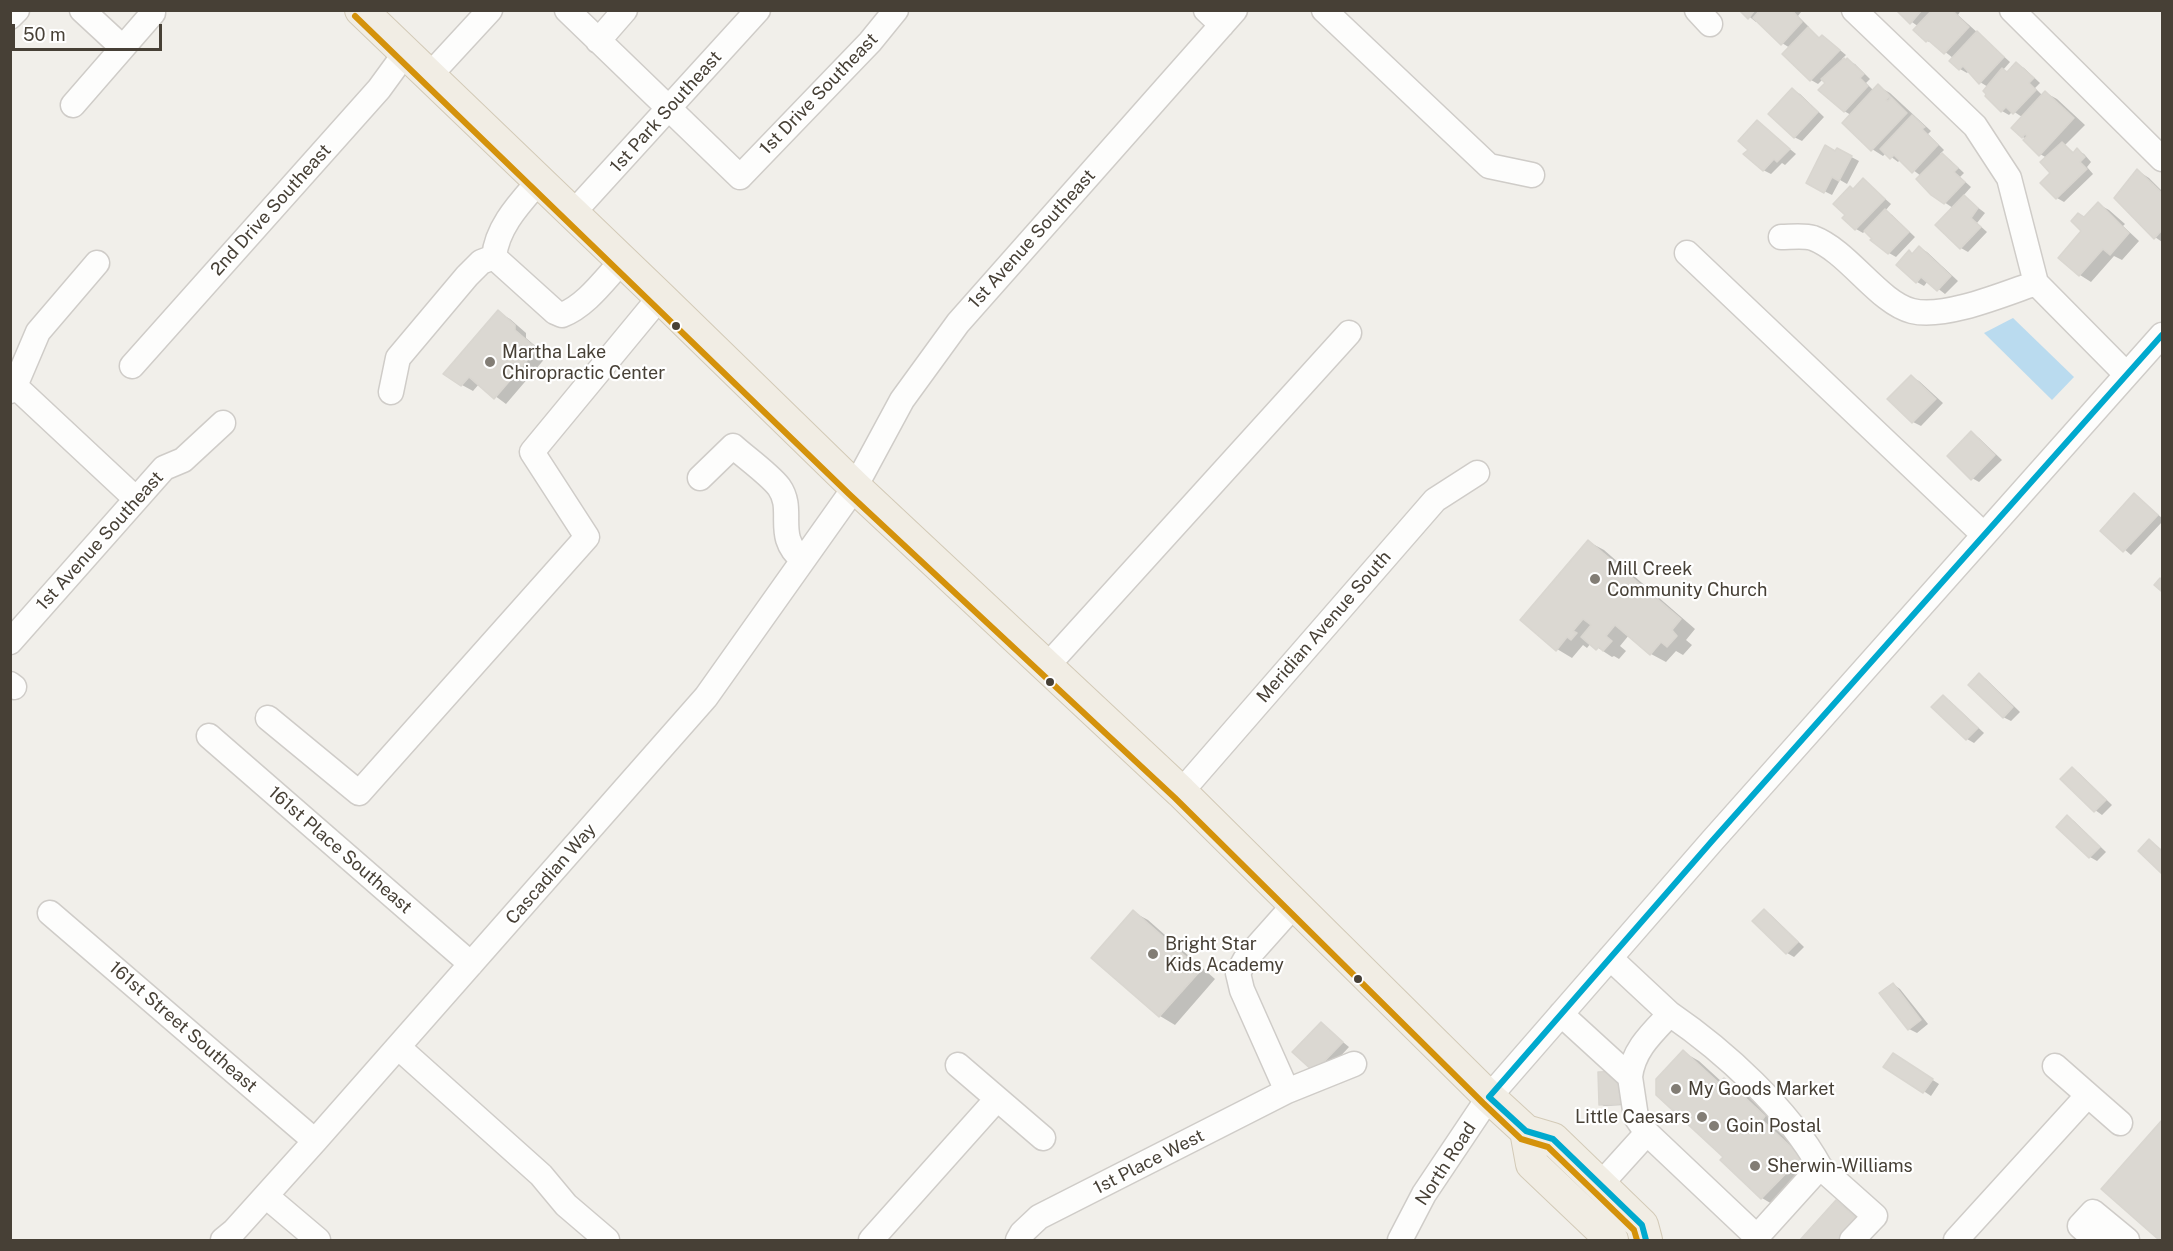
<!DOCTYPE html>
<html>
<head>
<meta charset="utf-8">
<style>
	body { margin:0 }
	#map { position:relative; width:2173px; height:1251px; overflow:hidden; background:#f1efea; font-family:"Public Sans",sans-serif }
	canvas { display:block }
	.frame { position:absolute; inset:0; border:12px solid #474036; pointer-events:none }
	.scale { position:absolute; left:12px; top:24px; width:150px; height:27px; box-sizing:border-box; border:3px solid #474036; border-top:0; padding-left:8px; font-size:18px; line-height:21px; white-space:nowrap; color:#474036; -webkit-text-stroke:4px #fff; paint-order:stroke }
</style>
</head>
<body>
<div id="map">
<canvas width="2173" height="1251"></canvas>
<div class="frame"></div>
<div class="scale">50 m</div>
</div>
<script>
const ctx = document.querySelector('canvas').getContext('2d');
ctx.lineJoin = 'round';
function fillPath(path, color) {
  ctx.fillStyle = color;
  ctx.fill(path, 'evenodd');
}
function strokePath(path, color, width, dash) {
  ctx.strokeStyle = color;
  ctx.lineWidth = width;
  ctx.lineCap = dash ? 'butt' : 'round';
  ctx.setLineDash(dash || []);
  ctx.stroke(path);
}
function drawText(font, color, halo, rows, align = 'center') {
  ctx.font = font + ' "Public Sans",sans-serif';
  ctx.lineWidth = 4.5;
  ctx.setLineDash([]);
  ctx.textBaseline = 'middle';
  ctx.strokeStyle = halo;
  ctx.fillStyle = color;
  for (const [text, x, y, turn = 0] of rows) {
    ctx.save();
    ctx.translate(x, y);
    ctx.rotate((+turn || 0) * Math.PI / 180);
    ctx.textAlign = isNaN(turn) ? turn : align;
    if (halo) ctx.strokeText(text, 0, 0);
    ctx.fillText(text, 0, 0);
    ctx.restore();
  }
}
fillPath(new Path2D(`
	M2013,318L2074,377L2052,400L1984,333Z`), '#badbef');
fillPath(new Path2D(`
	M1741,10H1799L1801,12L1798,16L1809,27L1807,29L1821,39L1822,37L1829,41L1846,55L1842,59L1855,64L1870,79L1866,83L1874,91L1878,86L1890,93L1931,131L1928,134L1944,150L1940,154L1949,159L1964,173L1960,177L1971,187L1963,196L1985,213L1977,223L1987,232L1968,252L1961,248L1953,208L1932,194L1921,176L1900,160L1898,162L1886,153L1883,156L1872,149L1851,115L1844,111L1827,83L1823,79L1818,84L1811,80L1790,48L1782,43L1758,20L1756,22Z
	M1895,10H1961L1958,15L2010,62L2003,70L2008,73L2017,64L2024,68L2040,83L2035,88L2043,96L2046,93L2057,99L2085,125L2065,145L2074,153L2077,150L2084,154L2091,162L2087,167L2093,174L2064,202L2057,198L2052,174L2047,158L2040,154L2023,137L2022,117L2013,111L2009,115L2002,111L1988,87L1980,82L1969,71L1967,73L1960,69L1953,58L1935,44L1927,41L1919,27Z
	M1792,90L1800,94L1824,117L1802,141L1794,137Z
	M1757,122L1796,154L1785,165L1782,163L1771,174L1763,170L1750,150Z
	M1838,150L1859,161L1847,184L1840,180L1832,195L1808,183Z
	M2138,171L2149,178L2162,191V242L2155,237Z
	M1864,180L1891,204L1885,211L1892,215L1915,237L1896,257L1889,253L1865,231L1863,233L1856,229L1845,218L1855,190Z
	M2098,204L2109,210L2125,224L2123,226L2139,241L2122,260L2114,256L2091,282L2080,275L2060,258L2084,230L2085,218Z
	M1920,248L1927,252L1958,281L1945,294L1928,281L1924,286L1917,282L1909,252L1913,255Z
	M498,312L510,319L526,333V338L547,356L506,404L479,384L473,391L462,385Z
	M1911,377L1919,381L1943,403L1921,426L1913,422L1889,399Z
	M1972,433L1979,438L2002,460L1979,482L1972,478Z
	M2135,495L2162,518V522L2131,555L2102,530Z
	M1589,542L1604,550L1695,629L1686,640L1692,645L1683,655L1676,651L1666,662L1651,654L1629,635L1620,646L1626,651L1619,659L1614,656L1612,657L1591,643L1587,648L1583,645L1572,658L1557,649Z
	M1979,675L1986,679L2020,712L2011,721L2003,717Z
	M1943,697L1950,701L1984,733L1974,743L1967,739Z
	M2072,769L2079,773L2112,805L2102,815L2095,810Z
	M2067,817L2074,821L2106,852L2097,861L2090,857Z
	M2150,841L2162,850V872L2140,851Z
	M1764,911L1771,915L1804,947L1794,957L1787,953Z
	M1133,912L1148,920L1215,979L1175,1025L1160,1016Z
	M1893,984L1900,989L1928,1024L1917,1033L1909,1029Z
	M1321,1024L1349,1047L1323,1075L1315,1071Z
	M1683,1052L1699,1061L1722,1082L1724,1080L1739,1088L1780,1125L1776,1129L1816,1167L1777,1207L1762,1198L1725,1157Z
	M1900,1059L1939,1084L1931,1096L1886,1066Z
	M1620,1073L1624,1105L1604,1106L1600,1104Z
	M2162,1122V1240L2103,1189Z
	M1836,1202L1848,1208L1869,1227L1857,1240H1802Z`), '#0003');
const building = new Path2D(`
	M1739,10H1755L1748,19Z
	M1760,10H1792L1802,22L1781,45L1753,18Z
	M1896,10H1922L1910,24Z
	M1932,10H1952L1969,27L1944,54L1928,40L1926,42L1913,30Z
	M1808,27L1819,38L1822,35L1840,50L1810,81L1782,54Z
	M1977,31L2004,57L1979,84L1963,66L1959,70L1949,61Z
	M1844,58L1846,60L1847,58L1864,74L1860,78L1868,86L1844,112L1818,90L1825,83L1821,79Z
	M2016,62L2034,78L2029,83L2036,90L2013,114L2006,107L2001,112L1985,96L1986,94L1983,91L2002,68L2007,72Z
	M1878,84L1890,96L1886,100L1888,101L1891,97L1907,113L1871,151L1842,123Z
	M1792,88L1818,112L1794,138L1768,114Z
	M2045,91L2074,118L2039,156L2023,140L2027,136L2025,134L2022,138L2011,128Z
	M1912,115L1925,127L1922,129L1938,145L1912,173L1894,155L1890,159L1880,149Z
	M1757,120L1790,149L1777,162L1774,159L1763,171L1743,154L1748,150L1738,141Z
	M2062,142L2073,153L2077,148L2085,157L2080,162L2087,169L2056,199L2040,183L2050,173L2040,162Z
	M1825,145L1835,151L1837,148L1852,156L1839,181L1832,177L1824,193L1806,183Z
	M1942,153L1958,168L1954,172L1965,182L1944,204L1931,195L1916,179Z
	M2137,169L2162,193V230L2154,239L2114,198Z
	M1863,178L1885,199L1855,230L1842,218L1845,215L1833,204L1850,186L1853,189Z
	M1964,195L1978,208L1971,218L1981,227L1960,249L1935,225Z
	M2098,202L2129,233L2110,255L2103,249L2079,276L2058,258L2081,231L2071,221L2078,213L2084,217Z
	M1885,209L1909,232L1888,254L1870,240L1872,239L1864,231Z
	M1919,246L1951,276L1937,291L1921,277L1916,283L1896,265L1909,250L1912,254Z
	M498,310L515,325V330L537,349L494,399L469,377L461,386L443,374Z
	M1911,375L1936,399L1912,423L1887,399Z
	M1971,431L1995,455L1971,480L1947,456Z
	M2134,493L2158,515L2123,552L2100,531Z
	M1588,540L1681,619L1672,630L1677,636L1667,647L1661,642L1650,655L1615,625L1606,636L1612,641L1603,651L1599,647L1596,650L1581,637L1591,625L1583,619L1573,631L1577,633L1571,640L1567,637L1556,651L1520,620Z
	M2160,578L2162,580L2161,591L2154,585Z
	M1979,673L2013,707L2003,718L1968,685Z
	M1943,695L1978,728L1966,740L1931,707Z
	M2072,767L2106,800L2094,812L2060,779Z
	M2067,815L2100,847L2089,858L2056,827Z
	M2149,839L2162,851V874L2138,851Z
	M1764,909L1798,942L1786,954L1752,921Z
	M1133,910L1201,970L1159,1017L1091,958Z
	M1893,983L1921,1020L1908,1030L1879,993Z
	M1321,1022L1343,1042L1314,1072L1292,1052Z
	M1683,1050L1719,1083L1724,1078L1765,1116L1762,1120L1802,1157L1761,1199L1720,1160L1723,1157L1656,1095V1079Z
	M1893,1053L1933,1079L1923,1093L1883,1067Z
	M1621,1071V1104L1599,1105L1598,1072Z
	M2162,1120V1237L2159,1240L2101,1189Z
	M1836,1200L1859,1220L1840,1240H1800Z`);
fillPath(building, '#dbd8d2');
strokePath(building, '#d9d6d0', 1.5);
const minor = new Path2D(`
	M82,10L122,47
	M567,10L740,177L870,42L896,10
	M1206,10L1222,25
	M1324,10L1489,166L1532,175
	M1697,10L1710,24
	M1854,10L1975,126L2009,178L2036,283L2126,374
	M2012,10L2162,159
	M10,17L17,10
	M598,41L625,10
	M430,75L490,10
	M73,105L153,13
	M539,181C521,202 497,226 494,257L555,312L562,315C586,306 605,279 622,261
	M573,213L758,10
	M1781,237C1790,237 1804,235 1813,238C1848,251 1879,303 1912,311C1945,319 2004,294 2036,283
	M1687,253L1984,535
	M132,366L379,89L406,52
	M15,386L136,499
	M10,391L15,386L38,332L97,263
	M391,392L398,358L467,276L481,262L494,257
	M700,478L733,446C745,457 769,474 779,487C796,511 773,536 803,560
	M10,642L164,468L183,460L223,423
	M1047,666L1349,333
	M10,684L14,687
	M268,718L359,793L587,537L532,452L660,297
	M209,736L471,964
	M1181,792L1435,500L1477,473
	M50,913L315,1141
	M1610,958L1670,1014C1652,1033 1633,1050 1630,1077
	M1561,1014L1630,1077L1636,1117L1647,1133
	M1670,1014C1724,1051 1788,1109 1820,1167
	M398,1047L541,1175L566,1205L607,1240
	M958,1065L1043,1138
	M1287,1091L1354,1064
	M2088,1095L2120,1123
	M1600,1185L1647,1133L1757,1237
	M266,1196L318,1240
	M223,1240L234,1231L315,1141L706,697L855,487L902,400L958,323L1235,10
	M871,1240L997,1099
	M1018,1240L1022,1233L1039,1217L1287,1091L1242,990L1238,973L1245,960L1294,905
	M1400,1240L1424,1194L1489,1097L1712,841L2162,335
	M1754,1240L1820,1167L1875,1216L1852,1240
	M1956,1240L2088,1095L2055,1066
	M2096,1240L2080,1226L2093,1212L2127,1240`);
const major = new Path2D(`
	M361,10L660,297L855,487L1181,792L1489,1097L1526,1131L1553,1139L1642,1225L1646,1240
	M1526,1131L1532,1164L1612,1240`);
strokePath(minor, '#cfccc8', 27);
strokePath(major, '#d3cab7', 34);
strokePath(minor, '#fdfdfc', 24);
strokePath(major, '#f1ede4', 32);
strokePath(new Path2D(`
	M1489,1097L1712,841L2162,335
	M1489,1097L1526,1131L1553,1139L1642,1225L1646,1240`), '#00a9ce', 6);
strokePath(new Path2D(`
	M355,16L849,494L1175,798L1483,1103L1521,1139L1548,1147L1634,1230L1637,1240`), '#d4920b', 6);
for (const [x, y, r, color] of [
	[676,326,5,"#474036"],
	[490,362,6,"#827d75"],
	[1595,579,6,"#827d75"],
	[1050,682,5,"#474036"],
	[1153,954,6,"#827d75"],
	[1358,979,5,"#474036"],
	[1676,1089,6,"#827d75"],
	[1702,1117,6,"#827d75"],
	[1714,1126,6,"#827d75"],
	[1755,1166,6,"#827d75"]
]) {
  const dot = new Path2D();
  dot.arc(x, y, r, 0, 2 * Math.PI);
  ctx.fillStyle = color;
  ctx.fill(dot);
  strokePath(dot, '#fff', 2);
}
drawText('18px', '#474036', '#fff', [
	["1st Drive Southeast",819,94,-46],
	["1st Park Southeast",666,112,-48],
	["2nd Drive Southeast",271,210,-48],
	["1st Avenue Southeast",1032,239,-48],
	["1st Avenue Southeast",100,541,-48],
	["Meridian Avenue South",1324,627,-49],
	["161st Place Southeast",340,850,41],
	["Cascadian Way",551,874,-49],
	["161st Street Southeast",183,1027,41],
	["1st Place West",1149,1162,-27],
	["North Road",1446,1164,-57]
]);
drawText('18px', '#474036', '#fff', [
	["Martha Lake",502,352],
	["Chiropractic Center",502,373],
	["Mill Creek",1607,569],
	["Community Church",1607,590],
	["Bright Star",1165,944],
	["Kids Academy",1165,965],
	["My Goods Market",1688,1089],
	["Little Caesars",1690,1117,"right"],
	["Goin Postal",1726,1126],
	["Sherwin-Williams",1767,1166]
], 'left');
</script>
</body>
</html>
